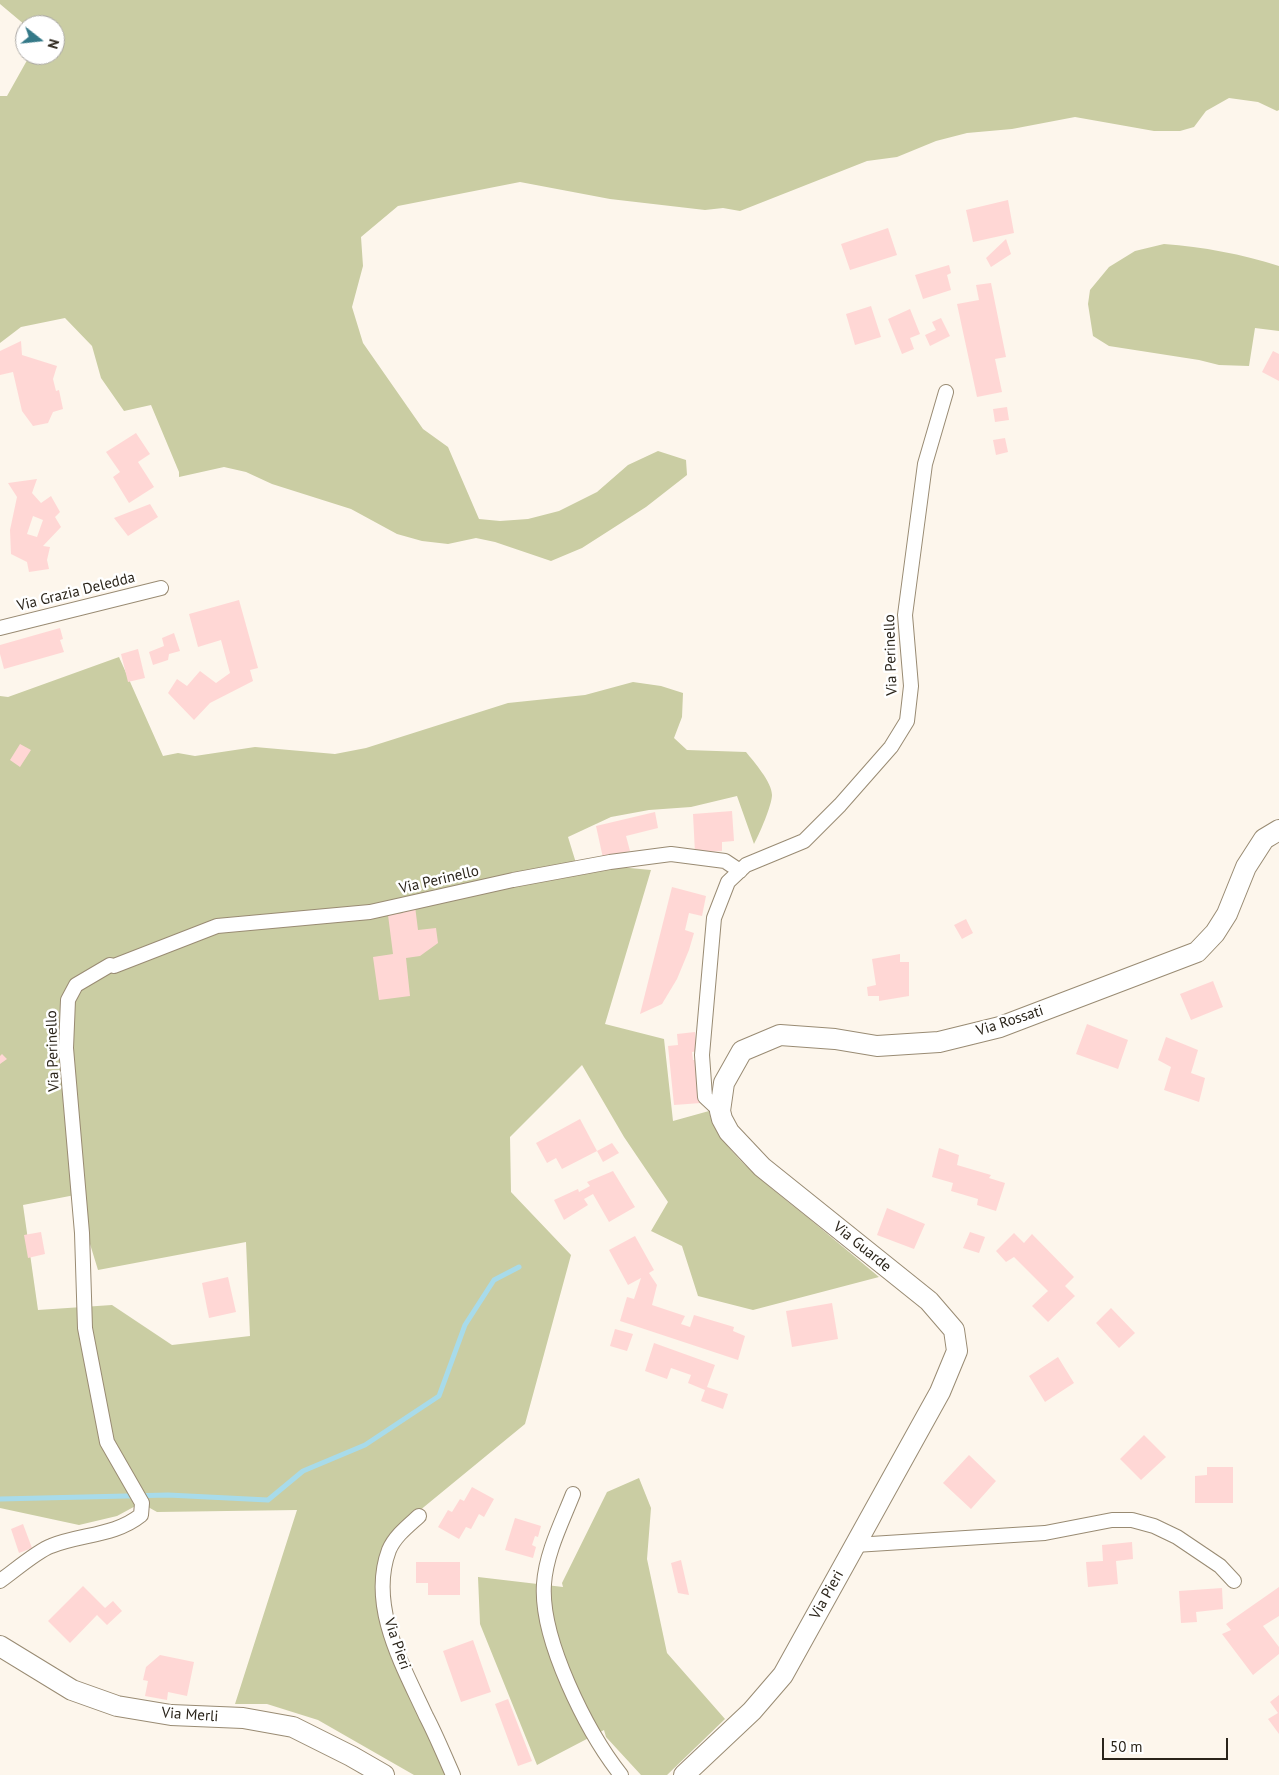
<!DOCTYPE html>
<html>
<head>
<meta charset="utf-8">
<style>
	body { margin:0 }
	#map { position:relative; width:1279px; height:1775px; overflow:hidden; background:#fdf6ec; font-family:"PT Sans",sans-serif }
	canvas { display:block }
	.north { position:absolute; left:15px; top:15px; width:50px; height:50px; box-sizing:border-box; background:#fff; border:1px solid #aaa7a3; border-radius:50%; rotate:106deg; font-size:14px; font-weight:700; line-height:20px; text-align:center; color:#2a241a }
	.north::after { content:''; display:block; margin:auto; width:18px; height:22px; background:#347988; clip-path:polygon(50% 0,100% 100%,50% 72%,0 100%) }
	.scale { position:absolute; left:1102px; top:1738px; width:126px; height:22px; box-sizing:border-box; border:2px solid #2a241a; border-top:0; padding-left:6px; font-size:15px; line-height:18px; white-space:nowrap; color:#2a241a; -webkit-text-stroke:4px #fff; paint-order:stroke }
</style>
</head>
<body>
<div id="map">
<canvas width="1279" height="1775"></canvas>
<div class="north">N</div>
<div class="scale">50 m</div>
</div>
<script>
const ctx = document.querySelector('canvas').getContext('2d');
ctx.lineJoin = 'round';
function fillPath(path, color) {
  ctx.fillStyle = color;
  ctx.fill(path, 'evenodd');
}
function strokePath(path, color, width, dash) {
  ctx.strokeStyle = color;
  ctx.lineWidth = width;
  ctx.lineCap = dash ? 'butt' : 'round';
  ctx.setLineDash(dash || []);
  ctx.stroke(path);
}
function drawText(font, color, halo, rows, align = 'center') {
  ctx.font = font + ' "PT Sans",sans-serif';
  ctx.lineWidth = 5;
  ctx.setLineDash([]);
  ctx.textBaseline = 'middle';
  ctx.strokeStyle = halo;
  ctx.fillStyle = color;
  for (const [text, x, y, turn = 0] of rows) {
    ctx.save();
    ctx.translate(x, y);
    ctx.rotate((+turn || 0) * Math.PI / 180);
    ctx.textAlign = isNaN(turn) ? turn : align;
    if (halo) ctx.strokeText(text, 0, 0);
    ctx.fillText(text, 0, 0);
    ctx.restore();
  }
}
fillPath(new Path2D(`
	M0,0H1279V110L1277,111L1258,102L1229,98L1206,111L1194,127L1180,131H1154L1075,117L1012,129L967,133L936,141L897,157L867,161L740,211L723,208L705,210L610,199L520,182L398,206L361,237L363,266L352,307L363,343L423,429L448,447L479,519L500,521L528,519L559,511L597,492L628,465L658,451L686,460L687,475L646,507L582,548L551,561L495,542L476,538L448,544L422,541L397,534L351,509L272,484L246,472L224,467L179,477V472L151,405L124,411L101,378L92,346L65,318L21,327L0,343V96H7L30,55H55V25H25L0,4Z
	M1164,244C1203,247 1242,254 1279,266V331L1255,328L1249,366L1219,365L1199,360L1109,346L1093,336L1088,304L1090,290L1109,267L1135,251Z
	M119,657L163,756L178,753L195,756L255,747L335,754L366,748L508,703L585,695L633,682L661,686L683,693L682,717L674,738L687,750L746,752C754,762 772,782 772,795C772,805 759,835 754,844L737,796L691,807L649,810L611,817L568,837L576,863L651,870L605,1024L664,1039L673,1121L709,1111C716,1149 777,1192 806,1216C830,1236 855,1257 879,1277L753,1310L698,1296L682,1246L651,1231L668,1202L624,1137L582,1065L510,1137L511,1192L571,1255L525,1424L402,1525L381,1598L447,1775H414L318,1720L267,1704H235L297,1510L157,1512L141,1503L117,1516L79,1525L0,1508V696L8,697ZM75,1195L98,1270L246,1242L250,1336L172,1345L112,1305L38,1310L23,1205Z
	M639,1478L651,1508L647,1559L667,1653L725,1719L667,1775H641L606,1737L604,1730L537,1765L480,1624L478,1577L563,1587L562,1583L607,1492Z`), '#cacda3');
strokePath(new Path2D(`
	M0,1499L168,1495L268,1500L303,1471L365,1445L439,1396L465,1325L494,1280L519,1267`), '#a8dbea', 5);
fillPath(new Path2D(`
	M1008,200L1014,233L973,242L966,210Z
	M888,228L897,255L850,270L841,244Z
	M1006,239L1011,254L991,267L986,258Z
	M949,265L951,273L947,275L951,290L923,299L915,275Z
	M991,283L1006,357L995,359L1002,392L977,397L957,304L979,300L976,285Z
	M871,306L881,337L855,345L846,314Z
	M910,309L920,334L910,338L914,349L902,354L888,319Z
	M941,318L950,336L930,346L925,335L936,330L932,322Z
	M21,341L22,355L57,366L53,379L56,391L59,390L63,409L53,412L48,423L33,426L22,411L13,372L0,375V351Z
	M1273,351L1279,354V381L1262,372Z
	M1007,407L1009,420L995,422L993,409Z
	M136,433L150,454L138,462L154,487L129,503L113,477L120,472L106,452Z
	M1005,438L1008,452L996,455L993,440Z
	M37,479L32,493L41,503L51,496L60,512L55,517L61,527L43,546L50,547L47,560L49,569L29,572L27,562L11,554L10,530L17,497L8,483ZM33,516L43,520L37,537L27,534Z
	M150,504L158,517L128,536L114,518Z
	M239,600L258,668L250,670L253,681L210,703L194,720L168,693L177,679L187,686L200,671L216,683L230,673L221,640L198,647L189,614Z
	M60,628L63,639L60,640L64,652L4,669L0,654V645Z
	M174,633L180,651L169,654L168,660L153,665L149,652L164,646L162,638Z
	M138,649L145,678L128,682L121,654Z
	M20,744L31,750L20,767L10,760Z
	M732,811L734,841L722,842V851L695,853L693,814Z
	M655,812L658,828L626,836L630,851L603,858L596,826Z
	M672,887L706,896L702,916L689,913L685,930L694,933L689,950L677,979L662,1004L640,1014Z
	M415,906L418,930L436,928L438,943L420,956L406,958L410,996L379,1000L373,957L393,954L388,915L403,913L404,907Z
	M966,919L973,933L962,939L954,925Z
	M900,954V962H909V996L879,1001V996H868L867,987L876,985L872,959Z
	M1213,981L1223,1007L1191,1020L1180,994Z
	M1087,1024L1128,1040L1118,1069L1076,1054Z
	M695,1032L697,1051L692,1052L693,1060H700L701,1103L674,1105L668,1046L678,1045L677,1034Z
	M1166,1037L1198,1050L1191,1073L1205,1078L1199,1102L1164,1090L1171,1067L1158,1060Z
	M2,1054L7,1059L0,1064V1056Z
	M580,1119L597,1151L562,1169L556,1158L547,1163L536,1143Z
	M612,1143L619,1153L603,1162L597,1151Z
	M939,1148L959,1155L957,1165L991,1175L989,1178L1005,1183L996,1211L977,1205L978,1199L951,1191L953,1183L932,1177Z
	M613,1171L635,1207L609,1222L593,1194L584,1199L588,1205L564,1220L554,1200L578,1189L579,1192L590,1186L587,1182Z
	M887,1208L925,1224L914,1249L877,1235Z
	M41,1232L45,1254L28,1258L24,1235Z
	M970,1232L985,1237L979,1253L963,1248Z
	M1014,1233L1024,1243L1032,1234L1074,1277L1065,1286L1075,1296L1048,1322L1032,1306L1048,1291L1014,1257L1006,1262L996,1251Z
	M635,1236L654,1270L649,1273L657,1285L652,1305L685,1316L681,1324L690,1327L694,1315L734,1327L733,1331L745,1336L738,1360L620,1321L627,1297L634,1299L641,1278L628,1285L609,1250Z
	M228,1277L236,1312L209,1318L202,1283Z
	M832,1303L838,1339L792,1347L786,1311Z
	M1111,1308L1135,1333L1119,1348L1096,1323Z
	M615,1329L633,1334L627,1351L610,1346Z
	M654,1343L715,1365L707,1387L728,1394L723,1409L701,1401L705,1390L688,1383L691,1375L671,1368L667,1379L645,1371Z
	M1058,1357L1074,1383L1045,1402L1029,1376Z
	M1144,1435L1166,1457L1141,1480L1120,1459Z
	M969,1455L996,1481L971,1509L943,1483Z
	M1207,1467H1233V1503H1195V1476L1207,1475Z
	M472,1487L494,1499L484,1517L479,1514L471,1529L466,1527L459,1539L438,1527L448,1510L452,1512L460,1499L464,1501Z
	M515,1518L541,1526L538,1537L535,1536L532,1545L536,1547L533,1558L505,1550Z
	M23,1524L32,1548L19,1553L11,1529Z
	M1132,1542L1133,1559L1116,1561L1118,1584L1088,1587L1086,1562L1103,1561L1102,1545Z
	M681,1560L689,1595L678,1593L671,1563Z
	M416,1562H460V1595H428V1583H416Z
	M83,1586L105,1608L113,1601L122,1611L107,1625L97,1615L70,1643L48,1621Z
	M1279,1587V1616L1263,1626L1279,1647V1654L1253,1675L1222,1634L1231,1630L1226,1624Z
	M1222,1588L1223,1609L1196,1612L1197,1622L1181,1623L1179,1591Z
	M473,1640L491,1692L461,1702L443,1651Z
	M160,1655L194,1662L187,1696L168,1692L167,1700L145,1696L148,1681L143,1680L146,1667Z
	M1279,1695V1734L1268,1719L1278,1713L1270,1702Z
	M508,1699L532,1761L518,1766L495,1704Z`), '#ffd7d5');
const street = new Path2D(`
	M0,628L161,588
	M720,1111L705,1097L702,1055L714,918L728,882L746,865L804,841L840,805L891,747L907,721L911,686L905,615L925,464L946,392
	M573,1494C562,1522 546,1553 544,1584C540,1639 587,1732 621,1775
	M419,1516C408,1526 395,1536 389,1550C368,1606 403,1666 426,1716C436,1735 444,1755 453,1775
	M855,1545L1045,1533L1112,1520H1132L1154,1526L1177,1537L1220,1566L1234,1581
	M0,1581C13,1572 37,1551 51,1546C81,1534 115,1536 141,1515L142,1503L107,1442L85,1328L82,1233L66,1048L68,1000L76,985L110,965L114,966L217,926L370,912L513,880L610,862L671,854L725,861L740,871`);
const secondary = new Path2D(`
	M0,1646L72,1690L117,1706L171,1715L243,1718L293,1727L351,1756L384,1775
	M684,1775L752,1711L783,1675L940,1392L957,1351L954,1330L929,1301L762,1167L729,1132L722,1119L720,1111L724,1083L742,1051L780,1035L835,1039L877,1046L939,1042L1000,1027L1197,952L1215,933L1227,914L1246,867L1264,839L1279,830`);
strokePath(street, '#998b73', 16);
strokePath(secondary, '#998b73', 22);
strokePath(street, '#fff', 14);
strokePath(secondary, '#fff', 20);
drawText('15px', '#2a241a', '#fff', [
	["Via Grazia Deledda",76,592,-14],
	["Via Perinello",891,655,-92],
	["Via Perinello",439,880,-13],
	["Via Rossati",1010,1021,-18],
	["Via Perinello",53,1051,-92],
	["Via Guarde",862,1247,39],
	["Via Pieri",827,1595,-61],
	["Via Pieri",397,1644,71],
	["Via Merli",190,1715,4]
]);
</script>
</body>
</html>
